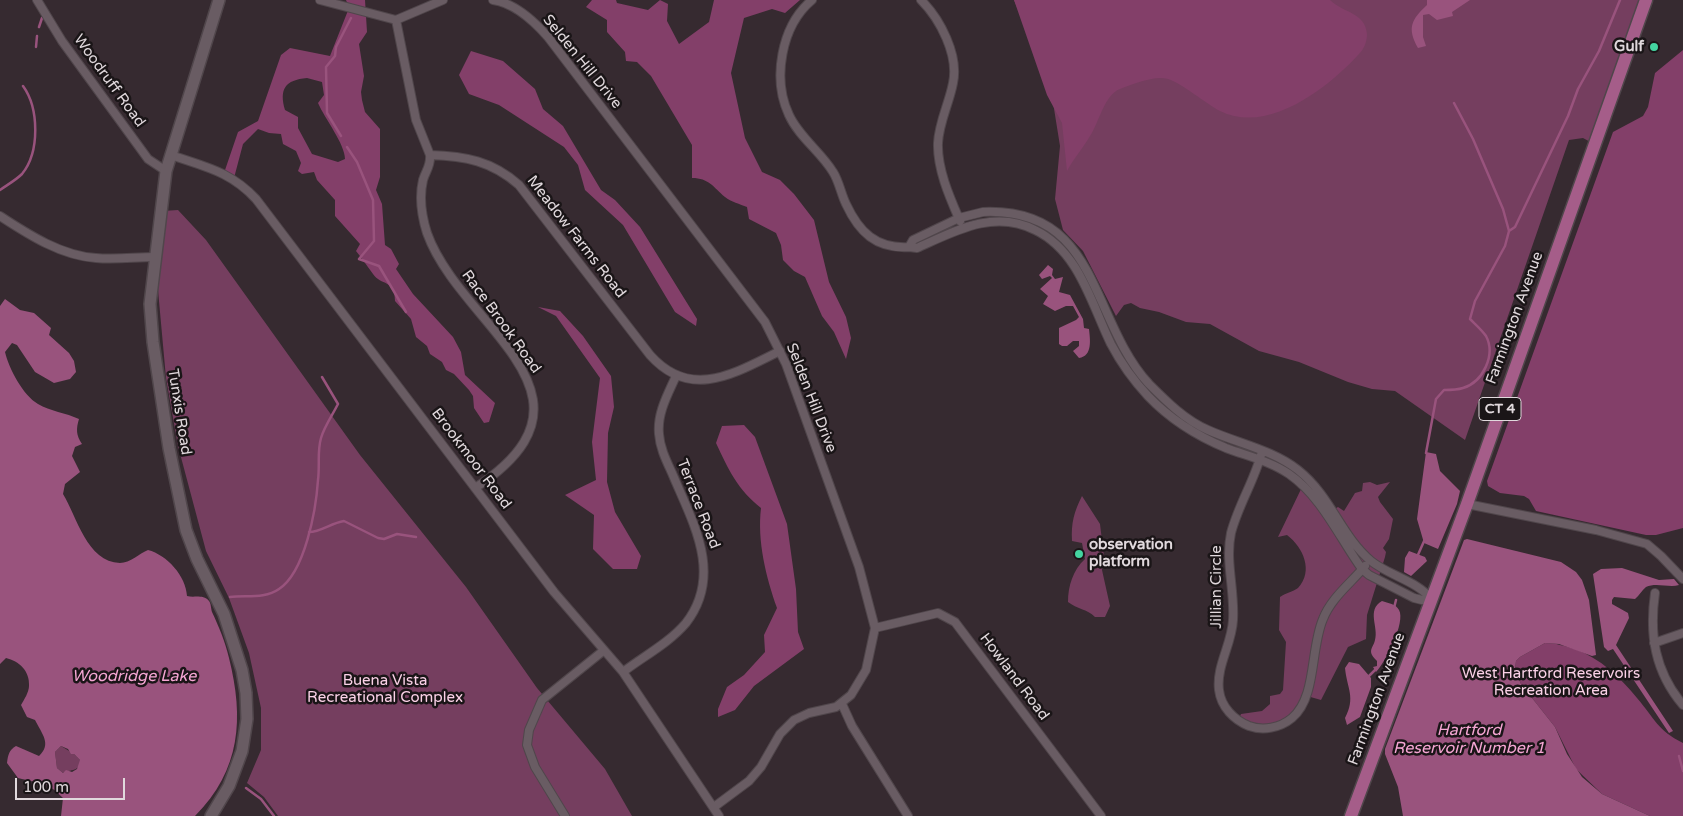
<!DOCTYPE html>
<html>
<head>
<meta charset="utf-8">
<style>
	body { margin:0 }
	#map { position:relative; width:1683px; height:816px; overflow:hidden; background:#362a30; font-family:"Varela Round",sans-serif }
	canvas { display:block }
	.scale { position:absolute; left:15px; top:778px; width:110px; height:22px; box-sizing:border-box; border:2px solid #e1d9dd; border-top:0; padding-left:6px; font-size:15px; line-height:18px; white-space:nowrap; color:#e1d9dd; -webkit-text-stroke:4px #1a1517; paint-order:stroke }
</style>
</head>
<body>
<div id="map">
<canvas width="1683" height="816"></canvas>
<div class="scale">100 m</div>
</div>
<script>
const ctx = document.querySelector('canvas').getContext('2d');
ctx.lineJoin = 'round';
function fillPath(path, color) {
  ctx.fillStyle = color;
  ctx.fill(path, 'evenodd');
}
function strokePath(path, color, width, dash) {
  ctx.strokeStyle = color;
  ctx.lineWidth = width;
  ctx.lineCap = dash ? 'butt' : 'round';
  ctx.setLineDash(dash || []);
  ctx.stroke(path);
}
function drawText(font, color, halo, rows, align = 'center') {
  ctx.font = font + ' "Varela Round",sans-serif';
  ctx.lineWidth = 5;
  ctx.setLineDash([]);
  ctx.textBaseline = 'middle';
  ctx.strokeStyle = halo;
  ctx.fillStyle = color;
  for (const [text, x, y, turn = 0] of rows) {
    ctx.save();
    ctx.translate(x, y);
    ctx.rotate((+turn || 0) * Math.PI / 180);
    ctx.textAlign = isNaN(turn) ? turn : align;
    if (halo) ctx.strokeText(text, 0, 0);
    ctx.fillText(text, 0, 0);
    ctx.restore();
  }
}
fillPath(new Path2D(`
	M1014,0H1646L1594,144L1583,138L1569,140L1465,440L1395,391L1372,389L1348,382L1299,362L1259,351L1210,324L1186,322L1159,312L1140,308L1131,303L1124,305L1116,316L1083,251L1063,230L1055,199L1060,146L1051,90Z
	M178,210L206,240L360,455L466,587L537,688L605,769L632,816H278L264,797L247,783L261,750V708L249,653L229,598L206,551L178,446L166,378L156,268L163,211Z
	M1370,482L1377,485L1390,482L1378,497L1380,502L1393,519L1389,539L1383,548L1386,552L1385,557L1367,615L1366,639L1348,647L1321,700L1307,696C1283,731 1278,731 1238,721L1241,714L1262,711L1270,704V696L1280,694L1283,690L1286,642L1279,630L1280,597C1285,593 1293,592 1298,588C1314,571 1303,547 1287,535L1278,537L1303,485L1326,514L1338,507L1344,511L1355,493L1362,491L1363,483Z
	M1082,496L1100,524L1104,557L1102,570L1110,606L1105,617H1095C1087,609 1077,609 1068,602C1068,586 1073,570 1085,559L1082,543L1072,541C1071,523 1074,512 1082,496Z
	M61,746L74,754L80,760C81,772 70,769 63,773L57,768L55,752Z`), '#753e5f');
fillPath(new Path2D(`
	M346,0H365L367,32L359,44L364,76L361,92L362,100L365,112L380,129V177L376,190L382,204L385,245L391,249L399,264L396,269L413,294L453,337L461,352L465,375L495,403L489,422L484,423L474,408L473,396L469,390L454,374L446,370L442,362L430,354L427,346L416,337L411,319L395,301C395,279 381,286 373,274C367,266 362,258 356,251L360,244L335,216V200L317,180L314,172L302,174L298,171L301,163L296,151L283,144L281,134L269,133L258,129L243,144L234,178L224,173L238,132L258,121L281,55L290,48L330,56L349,8ZM307,78L322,82L324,95L318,103C325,119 345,144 345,159L338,162L312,154L298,128V117L285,110C279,89 285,80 307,78Z
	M592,0H616L617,3L648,10L660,0L668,4L667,21L679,44L709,22L714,0H800L785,13L772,9L744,18L731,73L745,138L762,172L780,180L794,194L814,220L829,282L846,317L851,338L846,359L834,332L822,316L805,277L794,271L783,260L781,245L776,233L749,219L747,207C740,204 731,202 725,197C713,187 709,178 692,178V145L651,76L637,62L626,61L625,52L607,32V20L586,7Z
	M1014,0H1330C1343,13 1365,12 1367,34C1367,42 1364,49 1359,54C1328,88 1268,135 1220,111C1205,103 1183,84 1168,79C1155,75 1133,84 1120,89C1104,95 1099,123 1090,136C1083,148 1074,158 1067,171L1062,123L1047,95Z
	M1683,50V528L1656,535H1646L1536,511L1529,499L1524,496L1500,493L1488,486L1487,481L1613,132L1643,116L1648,107L1655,73Z
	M471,51L503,61L535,89L543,109L563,126L601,190L615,200L640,227L697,319L696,326L675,312L623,225L585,190L578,165L564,147L499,105L469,94L459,75Z
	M538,307L560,311L583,336L611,376L614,407L608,433L607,482L615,512L641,556L637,569H613L593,549L594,515L565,495L596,480L592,442L600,378L556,316Z
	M744,425L755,437L787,524L796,589L798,632L804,649L754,686L735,710L718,717V709L727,687L744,675L765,652L764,635L777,608C766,577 757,541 761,508C738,490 728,469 716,443L722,426Z
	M1545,643C1556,643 1564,646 1575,649C1601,659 1620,677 1637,698C1655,719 1657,730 1683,743V816H1650L1602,794L1576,769L1555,727L1521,684L1515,670L1516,661L1520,657Z`), '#833f69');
fillPath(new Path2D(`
	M1427,0H1470L1452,12L1453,16L1437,20L1429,14L1423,15V37L1426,46L1418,48C1407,28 1411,20 1427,5Z
	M1048,265L1053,269L1052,275L1055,279L1063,277L1059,292L1070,295L1083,319L1084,328L1089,329C1090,339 1093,356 1079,358L1073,351L1079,346V341H1073L1067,346H1062L1059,344V328L1076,320L1079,317L1073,306H1066L1055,311L1043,304L1048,296L1040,289L1052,278L1050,276L1042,279L1039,275Z
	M5,299L20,310L34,313L51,328L49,335L69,353L74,361L76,372L70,379L54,383L35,372L17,345L12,343L5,352C9,369 23,395 38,404C50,411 66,413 79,419C76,429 76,435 82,444L75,447L72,456L80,472L65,484L63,494C77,517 87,562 120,563C130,563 140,553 148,550C167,555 186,576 187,596C194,598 203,594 209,601C211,603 211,609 212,612C219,627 225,641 229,658C244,718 241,770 195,816H61L63,798C46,780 40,784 18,778L7,763C8,755 9,750 16,746L39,756C52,744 42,734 35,720L27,717L21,705C24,700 29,692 29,686C30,671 19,661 6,658L0,664V306ZM61,746L68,749L71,754H74L80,760L77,769L72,772L66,770L63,773L57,768L55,752Z
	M1426,452L1436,454L1440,471L1460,491L1457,504L1438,549L1424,543L1417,519Z
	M1467,539L1561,562L1576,572L1582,580L1589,600L1596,655L1592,656L1559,644L1545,643L1520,657L1516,661L1515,670L1521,684L1555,727L1567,754L1582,777L1602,794L1650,816H1403L1398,787L1385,754V749L1464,540Z
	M1409,551L1425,557L1427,561L1411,576L1404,572L1405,558Z
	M1622,568L1659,580L1674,579L1679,585C1669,588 1656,582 1646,587C1642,590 1639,596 1635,599L1614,597L1612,600V604L1628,613L1629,618L1616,645L1673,731L1669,733L1613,649L1608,651L1604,647L1593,574L1601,569Z
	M1382,601C1388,603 1396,604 1399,610C1406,622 1385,663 1376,672L1373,667L1377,666V661C1375,659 1373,657 1372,655C1369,649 1374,646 1375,640C1379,627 1366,610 1382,601Z
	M1349,662L1359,664L1371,678V687L1360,717L1347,725L1345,718C1356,697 1347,689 1345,668Z`), '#99537d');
strokePath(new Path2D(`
	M39,27L42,18
	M36,47L37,36
	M341,136L327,113L326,67L335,56L336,47L351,18
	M347,147L357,162L373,200L374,241L359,259L379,266L406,312
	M0,190C7,185 16,180 22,174C40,152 39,108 23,86
	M1509,231L1515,227L1568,116L1578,89L1599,51L1620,0
	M1426,453L1436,399L1444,390C1450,390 1457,390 1463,388C1483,382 1496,355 1486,336C1482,330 1475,324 1470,319L1475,301L1505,246L1509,231L1503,209L1473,139L1454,103
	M309,532C321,532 331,523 344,521L378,538L384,539L397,534L416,537
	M1417,557L1425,539
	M230,597C246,595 265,599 279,589C305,572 316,510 318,480C320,465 317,452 321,438C324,427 333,414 338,404L322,377
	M1394,608L1396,600
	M1367,678L1377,668
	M1679,756L1683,771
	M246,788L261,799L274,816`), '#99537d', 2.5);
const street = new Path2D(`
	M37,0L62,41L148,159L166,171
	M320,0L396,20L443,0
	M493,0C515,3 534,21 548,37L765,322L786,364L859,567L875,628L866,670L851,695L836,707L809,713L794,720L780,734L761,767L749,781L714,807
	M812,0C781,26 772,79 789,115C799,137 821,152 833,172C839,181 841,194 846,204C859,232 876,249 909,247
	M921,0C940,19 959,55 953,83C949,104 939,122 938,143C937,169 950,198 960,221
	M396,20L416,120L430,155C465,156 492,161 519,185L650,355C691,401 735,373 780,351
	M171,155C205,167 230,171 256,199L554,592L623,672L719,816
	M430,155C431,166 426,170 423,180C419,197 422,217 427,233C461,328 617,395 475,488
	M983,212C1100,207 1089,319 1149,384C1167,402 1185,420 1208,430C1237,443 1273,450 1298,470C1331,496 1341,536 1371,561C1388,575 1419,582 1431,599L1422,600L1414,598L1369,575L1362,569C1339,537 1322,497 1289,474C1270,461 1247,456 1226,448C1197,436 1170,419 1148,396C1133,380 1121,363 1111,344C1091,303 1079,251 1035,230C994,209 955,231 917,248L909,247L913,240L959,218Z
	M0,216C29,235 62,256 96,258C116,260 135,257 155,257
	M1261,455C1254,481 1238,506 1231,533C1225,561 1235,591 1233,620C1232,644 1216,666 1219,690C1221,707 1234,720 1249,726C1263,731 1280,728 1292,718C1317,697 1310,649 1323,619C1331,598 1351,583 1365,566
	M1467,504L1596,530L1647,544L1661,556L1683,579
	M1655,593C1649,635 1655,672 1683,705
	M875,628L938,613L955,622L1101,816
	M1654,643L1683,633
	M623,672C644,656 669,643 686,623C724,574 692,521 672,473C666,460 660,448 659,434C657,413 668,394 676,376
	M842,704L852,726L908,816
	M565,816L535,767L527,745L529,730L542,700L603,651`);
const secondary = new Path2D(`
	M211,816L229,786L242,751L247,719L246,693L242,670L224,614L197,559L186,530L169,448L153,342L150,304L166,171L219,0`);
const primary = new Path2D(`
	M1351,816L1467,504L1646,0`);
strokePath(street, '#50464b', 10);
strokePath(secondary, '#50464b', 14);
strokePath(primary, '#50464b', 15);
strokePath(street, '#695c63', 8);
strokePath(secondary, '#695c63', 11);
strokePath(primary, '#a55d89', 12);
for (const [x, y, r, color] of [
	[1654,47,5,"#44d4a0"],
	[1079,554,5,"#44d4a0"]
]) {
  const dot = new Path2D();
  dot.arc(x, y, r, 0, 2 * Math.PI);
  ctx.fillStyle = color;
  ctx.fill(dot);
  strokePath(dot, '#1a1517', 2);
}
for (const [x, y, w] of [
	[1500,409,42]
]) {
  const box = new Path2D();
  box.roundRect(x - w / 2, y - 11.5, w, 23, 4);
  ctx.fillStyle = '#1a1517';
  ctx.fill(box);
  strokePath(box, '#e1d9dd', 1);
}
drawText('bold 14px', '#e1d9dd', null, [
	["CT 4",1500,409]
]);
drawText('bold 15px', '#e1d9dd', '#1a1517', [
	["Gulf",1644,47],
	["observation",1089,545,"left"],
	["platform",1089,562,"left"]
], 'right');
drawText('15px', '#e1d9dd', '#1a1517', [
	["Selden Hill Drive",582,62,51],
	["Woodruff Road",109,81,54],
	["Meadow Farms Road",576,237,52],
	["Farmington Avenue",1515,318,-70],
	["Race Brook Road",501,322,54],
	["Selden Hill Drive",811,398,69],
	["Tunxis Road",179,412,81],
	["Brookmoor Road",471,459,53],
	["Terrace Road",698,504,69],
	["Jillian Circle",1217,587,-90],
	["Howland Road",1014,677,53],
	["Farmington Avenue",1377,699,-70]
]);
drawText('15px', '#fbd1e7', '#1a1517', [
	["West Hartford Reservoirs",1551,674],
	["Recreation Area",1551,691],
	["Buena Vista",385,681],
	["Recreational Complex",385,698]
]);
drawText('italic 16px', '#f6a6d4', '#1a1517', [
	["Woodridge Lake",134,677],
	["Hartford",1469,731],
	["Reservoir Number 1",1469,749]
]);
</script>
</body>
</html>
